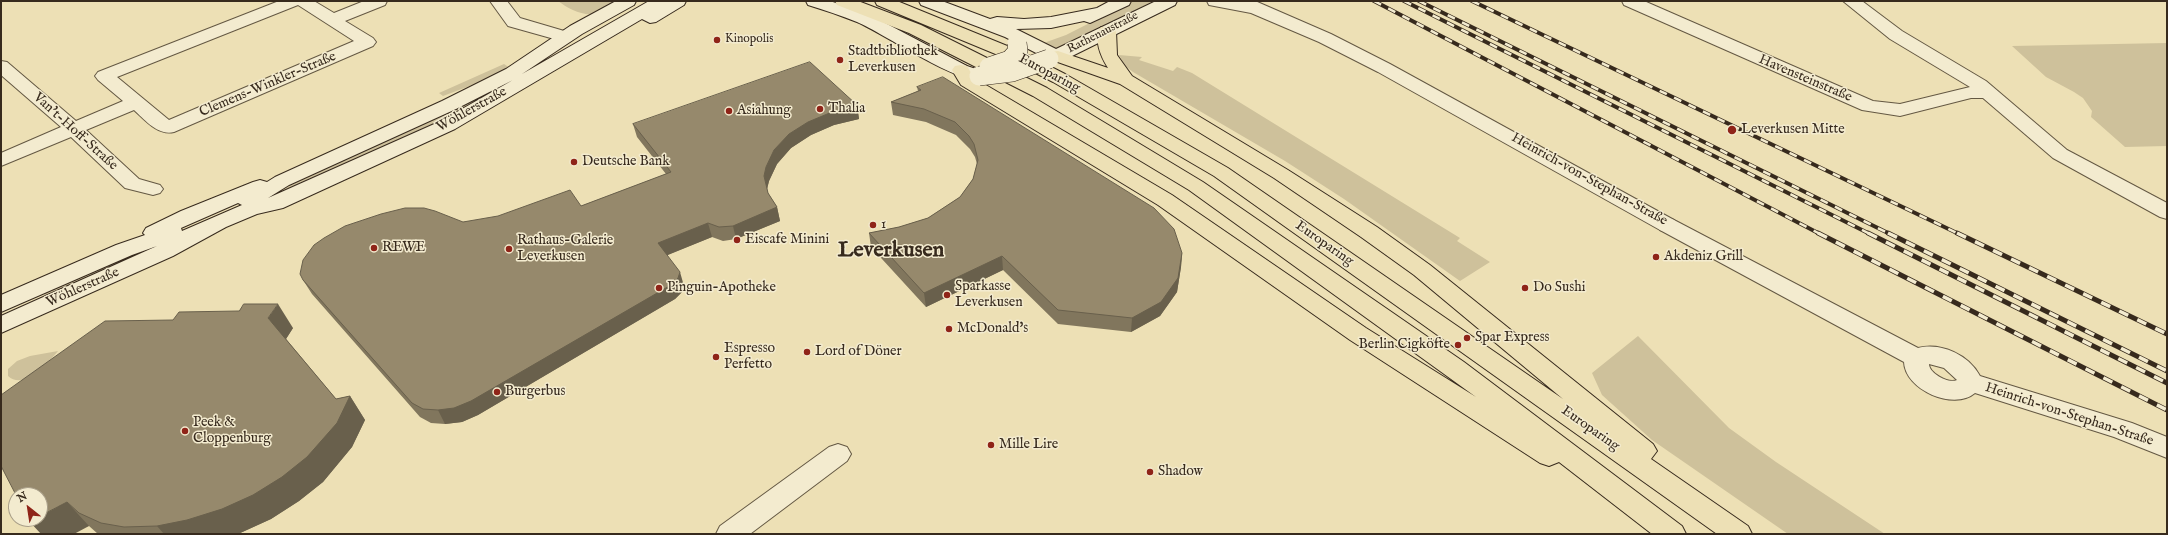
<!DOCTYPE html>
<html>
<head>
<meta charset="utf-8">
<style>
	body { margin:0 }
	#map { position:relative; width:2168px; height:535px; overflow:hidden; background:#ede0b5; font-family:"IM FELL English",serif }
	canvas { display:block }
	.frame { position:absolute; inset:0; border:2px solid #372a1d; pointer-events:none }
	.north { position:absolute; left:8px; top:487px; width:40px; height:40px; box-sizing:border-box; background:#f3ebcf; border:1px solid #a89e88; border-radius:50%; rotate:330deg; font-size:11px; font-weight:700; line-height:16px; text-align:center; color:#372a1d }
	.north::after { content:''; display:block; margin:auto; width:14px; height:18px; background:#8f2418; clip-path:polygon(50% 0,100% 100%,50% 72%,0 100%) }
</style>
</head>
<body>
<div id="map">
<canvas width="2168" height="535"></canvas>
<div class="frame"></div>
<div class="north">N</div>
</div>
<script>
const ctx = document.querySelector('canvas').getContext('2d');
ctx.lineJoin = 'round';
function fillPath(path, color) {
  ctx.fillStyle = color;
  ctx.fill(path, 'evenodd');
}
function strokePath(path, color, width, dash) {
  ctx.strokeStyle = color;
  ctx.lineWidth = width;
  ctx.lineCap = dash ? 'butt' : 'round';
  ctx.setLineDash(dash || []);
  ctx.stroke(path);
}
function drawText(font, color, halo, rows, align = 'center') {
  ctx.font = font + ' "IM FELL English",serif';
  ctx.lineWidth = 3;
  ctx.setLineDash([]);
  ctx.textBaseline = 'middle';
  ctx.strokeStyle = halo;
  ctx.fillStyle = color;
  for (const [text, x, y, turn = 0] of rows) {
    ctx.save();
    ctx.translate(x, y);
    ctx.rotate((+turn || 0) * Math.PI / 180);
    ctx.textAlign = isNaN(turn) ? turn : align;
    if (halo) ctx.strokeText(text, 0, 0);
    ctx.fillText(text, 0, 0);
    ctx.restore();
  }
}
fillPath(new Path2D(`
	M558,1H618C611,5 602,12 594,14C582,16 567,8 558,1Z
	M1133,1H1157L1059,50L1041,44L1066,35Z
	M2167,43V146L2125,147L2091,117L2092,111L2083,98L2074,92L2046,77L2012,46Z
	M1119,55L1142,57L1139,60L1173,71L1177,67L1192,73L1460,238L1457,241L1490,262L1460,281L1344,199L1285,161L1133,72L1125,66Z
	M504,64L510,68L491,78L443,96L439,93Z
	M524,71L527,76L447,119L231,215L268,194L397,135Z
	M149,246L152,250L46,297L43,292Z
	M1638,336L1729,428L1776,462L1885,534H1788L1652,440L1602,395L1592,373Z
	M58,351C48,363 24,391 8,376V369L17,361L30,356Z`), '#cec19b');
const minor = new Path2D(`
	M279,1H314L334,13L364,1H387L385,5L345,21L373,38L376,42L373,46L174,132C158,136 145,120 134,110L86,130L139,179L160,185L163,189L160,193L153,195L125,188L71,137L1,166V153L61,127L1,75V61L7,62L76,121L123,101L98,80L95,76L98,72ZM298,5L354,41L169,120L117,77Z
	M490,1H507L520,18L571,33L574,37L571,41L565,42L508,26Z
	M1622,1H1644L1873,101L1900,104L1970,87L1890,39L1843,1H1862L1902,31L1986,81L2067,150L2167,203V219L2160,217L2053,158L1983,98H1971L1900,116L1862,110L1624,5Z
	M1667,218L1674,220L1918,348C1941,342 1969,355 1980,376L2132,423L2167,437V458L2114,437L1975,393C1954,411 1905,390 1904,362L1660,230L1656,225L1660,220ZM1929,364L1944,368L1957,380C1948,384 1929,373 1929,364Z
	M838,444L847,447L851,454L847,461L750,534H716L720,526L829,447Z`);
const tertiary = new Path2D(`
	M1207,1H1255L1331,34L1390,64L1674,220L1678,225L1674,230L1667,232L1660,230L1378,72L1319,42L1251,13L1209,5Z`);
const secondary = new Path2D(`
	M616,1H636L634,5L582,34L522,74L649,1H686L684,5L656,22L650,23L642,19L455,129L283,208L257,214L226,227L173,256L1,333V316L157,246L132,255L1,312V295L116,245L145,235L143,233L146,228L181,211L253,182L260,180L267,182L275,177L442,101L506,69L570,26ZM513,80L441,121L268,198L289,185L456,109ZM238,203L242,205L182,231L181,228Z
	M806,1H830L870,15L967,66L985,72L988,76L985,80C960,86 885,34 857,22C842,16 825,10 808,5Z
	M919,1H942L990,19L997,17L1024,19L1051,17L1097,8L1110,1H1131L1129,5L1090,23L1084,21L1051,28L1016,29L1056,49L1156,1H1177L1175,5L1064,60L1049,64L1043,63L1040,59L1042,56L1005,37L921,5Z`);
const trunk = new Path2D(`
	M835,1H858L921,25L1047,88L1203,182L1464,362L1682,526L1686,534H1652L1559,462L1549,466L1540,463L1350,340L1158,205L961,85L952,70L955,66L961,65L967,66L974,78L1172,195L1366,328L1476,397L1189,190L1033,96L909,33L837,5Z
	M875,1H897L1022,52L1065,74L1228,168L1563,399L1414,275L1361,237L1274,178L1120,84L1052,60L1049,56L1052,52L1058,51L1108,68C1101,57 1093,39 1101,27H1113L1116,31L1117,55L1132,76L1288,170L1377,227L1430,265L1653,444L1657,451L1651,459L1748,526L1752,534H1717L1214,176L1053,82L1010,60L877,5Z`);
strokePath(minor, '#645843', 2);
strokePath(tertiary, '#645843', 2);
strokePath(secondary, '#372a1d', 2);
strokePath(trunk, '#372a1d', 2);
fillPath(minor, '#f3ebcf');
fillPath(tertiary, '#f3ebcf');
fillPath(secondary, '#f3ebcf');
fillPath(trunk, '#ede0b5');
const railFar1 = new Path2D(`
	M1374,1L1820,234
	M1404,1L1870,234
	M1419,1L1890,234
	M1472,1L1959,234`);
const rail = new Path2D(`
	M1818,233L2167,410
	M1868,233L2167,383
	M1888,233L2167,371
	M1957,233L2167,334`);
strokePath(railFar1, '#372a1d', 4);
strokePath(rail, '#372a1d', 5);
strokePath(railFar1, '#f3ebcf', 2.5, [8]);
strokePath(rail, '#f3ebcf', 3.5, [10]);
const secondaryBridge = new Path2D(`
	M989,67L1010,60L1018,51L1017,43
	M979,76L1012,72L1049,59`);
strokePath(secondaryBridge, '#372a1d', 20, []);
strokePath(secondaryBridge, '#f3ebcf', 19);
fillPath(new Path2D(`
	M917,87L1182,253L1181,267L1177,292L1160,316L1131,332L1058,324L1003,270L926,307L871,247L869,233L899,227L928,218L960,197L973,179L977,164L975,157L970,149L956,135L926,122L893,115L891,102L918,91Z
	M857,105L859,119L834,125L811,135L791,148L777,164L769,181L767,189L768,193L777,207L780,221L736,239L723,241L712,237L667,255L684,286L682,292L675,299L478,415L462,422L445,424L431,423L420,417L312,294L303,280L463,222L581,206L666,174L637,137L633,124Z
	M173,320L293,328L286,339L336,399L350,396L365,420L352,447L323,482L299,501L271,519L238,534H98L89,526L41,534Z`), '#81765d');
fillPath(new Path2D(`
	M857,105L859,119L834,125L811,135L791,148L777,164L769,181L767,189L764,176L766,167L774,150L789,134L808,122L832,112Z
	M777,207L780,221L736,239L733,226Z
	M708,223L712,237L663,257L658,243Z
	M1182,253L1181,267L1177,292L1160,316L1131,332L1132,318Z
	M1002,256L1003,270L926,307L924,293Z
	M680,272L684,286L682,292L675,299L478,415L462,422L445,424L438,410Z
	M278,304L293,328L284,342L268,318Z
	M350,396L365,420L352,447L323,482L299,501L271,519L238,534H164L157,526Z
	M67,502L89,526L74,534H41L29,521L34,519H40V516Z`), '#69604c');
const building = new Path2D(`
	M810,62L857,105L832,112L808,122L789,134L774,150L766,167L764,176L768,193L777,207L733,226L719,227L708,223L658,243L680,272L678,278L671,285L471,401L454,408L438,410L423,409L412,403L303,280L300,274L303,260L314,245L324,238L345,226L381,214L405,208H424L435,211L463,222L498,216L570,190L581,206L671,172L633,124Z
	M943,77L1154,208L1174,229L1182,253L1178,278L1161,302L1132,318L1058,310L1002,256L924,293L869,233L899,227L928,218L960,197L973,179L978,160L974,144L969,136L955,122L924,109L891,102L921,90L917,87Z
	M244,304H278L268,318L336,399L350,396L337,423L307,457L282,477L253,495L222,509L187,520L157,526L124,527L101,523L79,513L67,502L40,516V495H16L1,466V395L105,321L173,320L179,312L239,311Z
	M28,519H34L29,521Z`);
fillPath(building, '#96896c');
strokePath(building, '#69604c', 1);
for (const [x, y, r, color] of [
	[717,40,4,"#8f2418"],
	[840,60,4,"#8f2418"],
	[820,109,4,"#8f2418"],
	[729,111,4,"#8f2418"],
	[1732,130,5,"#8f2418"],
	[574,162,4,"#8f2418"],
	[873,225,4,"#8f2418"],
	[737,240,4,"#8f2418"],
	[374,248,4,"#8f2418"],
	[509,249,4,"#8f2418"],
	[1656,257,4,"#8f2418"],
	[659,288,4,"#8f2418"],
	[1525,288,4,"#8f2418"],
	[947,295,4,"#8f2418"],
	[949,329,4,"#8f2418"],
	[1467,338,4,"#8f2418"],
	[1458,345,4,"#8f2418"],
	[807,352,4,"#8f2418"],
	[716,357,4,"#8f2418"],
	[497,392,4,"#8f2418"],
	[185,431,4,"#8f2418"],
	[991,445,4,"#8f2418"],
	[1150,472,4,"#8f2418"]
]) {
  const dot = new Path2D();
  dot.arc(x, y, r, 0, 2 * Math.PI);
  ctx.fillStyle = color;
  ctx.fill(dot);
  strokePath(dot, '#f3ebcf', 1.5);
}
drawText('12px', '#372a1d', '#f3ebcf', [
	["Rathenaustraße",1103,33,-27]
]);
drawText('12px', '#372a1d', '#f3ebcf', [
	["Kinopolis",725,40]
], 'left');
drawText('14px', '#372a1d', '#f3ebcf', [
	["Stadtbibliothek",848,52],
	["Leverkusen",848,68],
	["Thalia",828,109],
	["Asiahung",737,111],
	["Leverkusen Mitte",1741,130],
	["Deutsche Bank",582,162],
	["1",881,225],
	["Eiscafe Minini",745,240],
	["Rathaus-Galerie",517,241],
	["Leverkusen",517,257],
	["REWE",382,248],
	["Akdeniz Grill",1664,257],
	["Sparkasse",955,287],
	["Leverkusen",955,303],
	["Pinguin-Apotheke",667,288],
	["Do Sushi",1533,288],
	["McDonald's",957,329],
	["Spar Express",1475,338],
	["Berlin Cigköfte",1450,345,"right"],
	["Espresso",724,349],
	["Perfetto",724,365],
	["Lord of Döner",815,352],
	["Burgerbus",505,392],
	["Peek &",193,423],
	["Cloppenburg",193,439],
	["Mille Lire",999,445],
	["Shadow",1158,472]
], 'left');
drawText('14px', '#372a1d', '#f3ebcf', [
	["Europaring",1049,74,28],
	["Havensteinstraße",1805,79,23],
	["Clemens-Winkler-Straße",268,85,-23],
	["Wöhlerstraße",472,110,-29],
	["Van't-Hoff-Straße",75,132,42],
	["Heinrich-von-Stephan-Straße",1589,180,29],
	["Europaring",1324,244,35],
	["Wöhlerstraße",83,288,-24],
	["Heinrich-von-Stephan-Straße",2069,415,18],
	["Europaring",1590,429,35]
]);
drawText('bold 22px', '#372a1d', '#f3ebcf', [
	["Leverkusen",891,251]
]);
</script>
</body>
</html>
